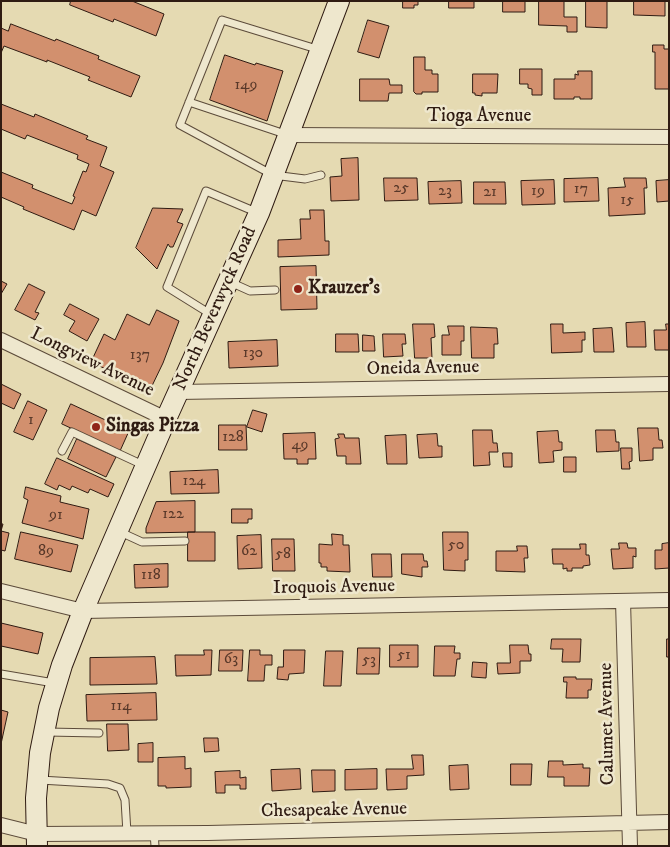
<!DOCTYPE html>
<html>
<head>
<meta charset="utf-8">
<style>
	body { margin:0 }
	#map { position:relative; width:670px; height:847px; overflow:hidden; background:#e5dab2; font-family:"IM FELL DW Pica",serif }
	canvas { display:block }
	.frame { position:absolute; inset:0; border:2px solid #2f1b12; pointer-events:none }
</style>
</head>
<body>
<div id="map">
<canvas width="670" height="847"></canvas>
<div class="frame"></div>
</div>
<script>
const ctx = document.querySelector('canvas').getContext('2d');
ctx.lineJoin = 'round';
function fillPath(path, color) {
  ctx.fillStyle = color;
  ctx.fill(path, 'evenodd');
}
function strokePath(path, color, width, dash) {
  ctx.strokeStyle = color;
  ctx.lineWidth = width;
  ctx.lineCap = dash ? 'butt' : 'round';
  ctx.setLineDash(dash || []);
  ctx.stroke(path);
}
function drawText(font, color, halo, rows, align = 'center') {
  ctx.font = font + ' "IM FELL DW Pica",serif';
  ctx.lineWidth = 5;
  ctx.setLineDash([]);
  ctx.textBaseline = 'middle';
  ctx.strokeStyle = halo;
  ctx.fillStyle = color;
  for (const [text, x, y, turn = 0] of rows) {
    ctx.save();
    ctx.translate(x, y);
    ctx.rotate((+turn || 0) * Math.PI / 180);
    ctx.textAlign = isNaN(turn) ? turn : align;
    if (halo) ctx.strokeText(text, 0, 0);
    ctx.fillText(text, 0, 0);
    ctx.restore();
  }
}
const building = new Path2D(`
	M71,1H132L164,14L156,36L114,19L113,22L70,5Z
	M403,1H418V5H414V8H403Z
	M449,1H474V8H449Z
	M503,1H525V12H503Z
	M539,1H564V17H577V32H567V26L539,25Z
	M586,1H607V28L586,27Z
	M634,1H665V16L634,15Z
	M368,20L389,26L379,58L358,52Z
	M11,24L55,41L56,39L99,56L98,59L140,76L131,97L88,80L90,77L47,60V62L4,46L1,53V28L8,31Z
	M653,45H664V49H669V89H655V52H653Z
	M225,55L255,65L256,63L283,71L267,121L210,100Z
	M414,57H425V70H432V74H438V92H422V94H416L414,92Z
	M520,69H542V95H532V89L528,88V84H520Z
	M578,71H592V99H580V97H574V99H554V79H575V74L578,75Z
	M473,74H498L497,93H482V96L475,95V93H473Z
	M360,79H389L390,85H402V93H389L388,101H360Z
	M1,104L34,117L35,114L88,136L86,139L107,147L100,166L114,172L96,216L82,210L74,230L23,209L24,207L1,197V172L33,185L32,188L72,204L75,197L73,196L83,171L86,172L89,164L77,159L78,155L27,135L25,139L1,129Z
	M358,158L359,200L331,201L330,177L342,176L341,159Z
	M384,178H417L418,200L385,201Z
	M598,178L599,201L564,202V179Z
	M624,178H646L647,188H644L645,214L609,216L608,188L625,187Z
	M554,180L555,204L522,205L521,181Z
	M669,180V201L657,202L656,181Z
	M461,181L462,203L429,204L428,182Z
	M474,182H505L506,204H474Z
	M153,208L183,209L177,222L183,224L173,247H170L168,244L157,269L136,248Z
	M310,210H324L325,241H329V255L278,257V240L301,239L300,219H310Z
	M316,266L317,309L281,310L280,267Z
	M1,281L7,284L1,294Z
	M29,284L45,292L35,312L39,313L35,320L15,310Z
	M70,304L99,319L87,341L69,331L75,321L64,315Z
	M157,310L179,321L163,363L150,390L91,362L104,334L115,340L127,314L149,325Z
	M645,322L646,347H627L626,323Z
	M413,324H434L435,337L431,338L432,358H415Z
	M551,324H563V333L585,332V340H582V352L552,353Z
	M666,324H669V350H655L654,330H666Z
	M448,326H464V341H461V355H442V335H449Z
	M471,327L497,328L498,344H494V358H472Z
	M612,328L614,352H594L593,329Z
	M336,334H358L359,352H336Z
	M383,334H405L406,344H402L403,356L384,357Z
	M363,335L374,336L375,351H363Z
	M277,340L278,366L229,368L228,342Z
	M1,384L21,394L14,409L1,403Z
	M28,401L47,410L33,440L14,432Z
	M71,404L129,431L120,451L62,424Z
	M253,410L267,414L262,432L247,427Z
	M219,425H246L247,450H219Z
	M638,428H658L659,440H662L663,448H653V460L640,461Z
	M473,430H492L493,443H497L498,452H489L490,465L474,466Z
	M596,430H615L616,442H619V451L597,452Z
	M558,431L559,442H562V450L553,451L554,462L539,463L537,432Z
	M315,433L316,459H308V464H297V459H284L283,434Z
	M338,434H344L345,438H359L361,464H346V456H337L335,439L339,438Z
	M437,434L438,446H442V457L419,458L417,435Z
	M406,435L407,464H387L385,436Z
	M77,439L116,457L106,477L68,459Z
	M621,448H632V461L629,462L630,469H622Z
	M503,453H512V467H504Z
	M564,457H576V472H564Z
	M57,458L114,484L108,497L90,489L88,493L72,486L70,490L59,485L57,490L45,484Z
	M218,470L219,493L171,494L170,472Z
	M26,487L61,496L60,502L89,509L83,539L22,523L28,500L24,498Z
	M195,501V532L146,533V528L156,502Z
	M232,509H252V519H248V523H232Z
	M1,524H3L1,531L9,533L5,551L1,550Z
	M21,532L78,545L71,572L15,559Z
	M188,532H215V561H188Z
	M443,532H468V560H465V571L444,570Z
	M332,534L343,535V545H349L350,572L327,571V567H321V563H319V544L332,545Z
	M261,535L262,568L238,569L237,536Z
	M272,539H294L295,571H273Z
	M619,543H627L628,548H636V557L633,556V568L613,569L611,549H619Z
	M669,543V568L655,569V550H662V544Z
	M580,544H586V555H589L590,565L583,566V568H572V571H567V568L563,569V564H553L552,549H580Z
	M517,546H527L528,558H524L525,572L496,571V551H517Z
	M372,554H391L392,577H373Z
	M402,554H423L424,561H427L428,567H422V577L402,574Z
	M168,564V587L135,588L134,565Z
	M1,623L43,633L38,654L1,646Z
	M552,639H581L580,662H562L563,649H551Z
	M667,639H669V657H667Z
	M390,645H418V667H390Z
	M510,645H528L529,654H531V661H520V673L498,674L497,663H510Z
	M435,646H455L454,653H460V659H457L455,676H434Z
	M358,648H380L379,674H357Z
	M204,650H212L211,675L176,676L175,655H204Z
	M220,650H243L242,671H219Z
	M250,650H260V655H272V665H265L264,681H248Z
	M284,650H305L304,673L289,674L288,680L277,679L278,667H283Z
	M326,651H343L341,686H324Z
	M155,657L157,684L90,685V658Z
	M473,662L487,663L486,678L472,677Z
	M564,677H576V679H592L591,690H588V698H566L567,682H564Z
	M156,693L157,720L87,721L86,695Z
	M1,710L8,712L1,744Z
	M107,724H128L129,750L108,751Z
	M204,738H218L219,751L205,752Z
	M153,743V762H138V744Z
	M412,755H423L424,775L407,776V789L387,790L386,769H413Z
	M185,757V769L191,768V787L166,788V786H158V758Z
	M549,761H563V765L583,764V768H590L589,786H564V777H548Z
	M511,764H532L531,785H511Z
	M468,765L469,789L450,790L449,766Z
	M300,769L301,789L272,791L271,770Z
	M377,769V789L345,790V770Z
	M312,770H335V791L313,792Z
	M240,771V778L246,777V789H240V785H225V793H216L215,772Z`);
fillPath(building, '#d2906e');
strokePath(building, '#2f1b12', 1);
const lane = new Path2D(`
	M320,50L222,20L180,125L273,175L305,179L321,175
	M189,102L288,135
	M230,282L250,291L275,290
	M212,315L167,287L206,191L256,212
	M62,451L72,432L143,465
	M118,531L142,542L185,541
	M1,674L54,683
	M47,732L99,733
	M40,780L108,784L120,788L125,800L127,833
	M154,833L155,846`);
const street = new Path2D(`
	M288,135L669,137
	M1,340L166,419
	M178,392L669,384
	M1,591L83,611L669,600
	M623,601L630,846
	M1,825L37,834L208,833L669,822`);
const secondary = new Path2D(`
	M37,846L36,798L40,753L49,708L62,665L83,611L166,419L259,213L339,1`);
strokePath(lane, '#5c4b3a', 9);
strokePath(street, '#5c4b3a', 16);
strokePath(secondary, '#2f1b12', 22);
strokePath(lane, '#eee7cd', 7);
strokePath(street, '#eee7cd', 14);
strokePath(secondary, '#eee7cd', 20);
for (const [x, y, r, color] of [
	[298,289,5,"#8f2418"],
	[96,427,5,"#8f2418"]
]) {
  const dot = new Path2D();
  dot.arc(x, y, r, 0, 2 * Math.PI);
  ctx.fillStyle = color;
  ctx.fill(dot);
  strokePath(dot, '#eee7cd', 2);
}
drawText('16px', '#583829', null, [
	["149",246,86],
	["25",401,189],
	["17",581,190],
	["23",445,192],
	["19",538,192],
	["21",490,193],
	["15",627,201],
	["130",253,354],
	["137",140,356],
	["1",31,421],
	["128",233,438],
	["49",300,446],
	["124",194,482],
	["122",173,515],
	["91",56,516],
	["50",456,546],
	["89",46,552],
	["62",249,552],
	["58",283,555],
	["118",151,576],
	["51",404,656],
	["63",231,660],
	["53",369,661],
	["114",121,707]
]);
drawText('19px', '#2f1b12', '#eee7cd', [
	["Tioga Avenue",479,117],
	["North Beverwyck Road",216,309,-66],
	["Longview Avenue",92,363,26],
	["Oneida Avenue",423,369,-1],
	["Iroquois Avenue",334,588,-1],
	["Calumet Avenue",608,724,-91],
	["Chesapeake Avenue",334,811,-1]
]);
drawText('bold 19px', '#2f1b12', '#eee7cd', [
	["Krauzer's",308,289],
	["Singas Pizza",106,427]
], 'left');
</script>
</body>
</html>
